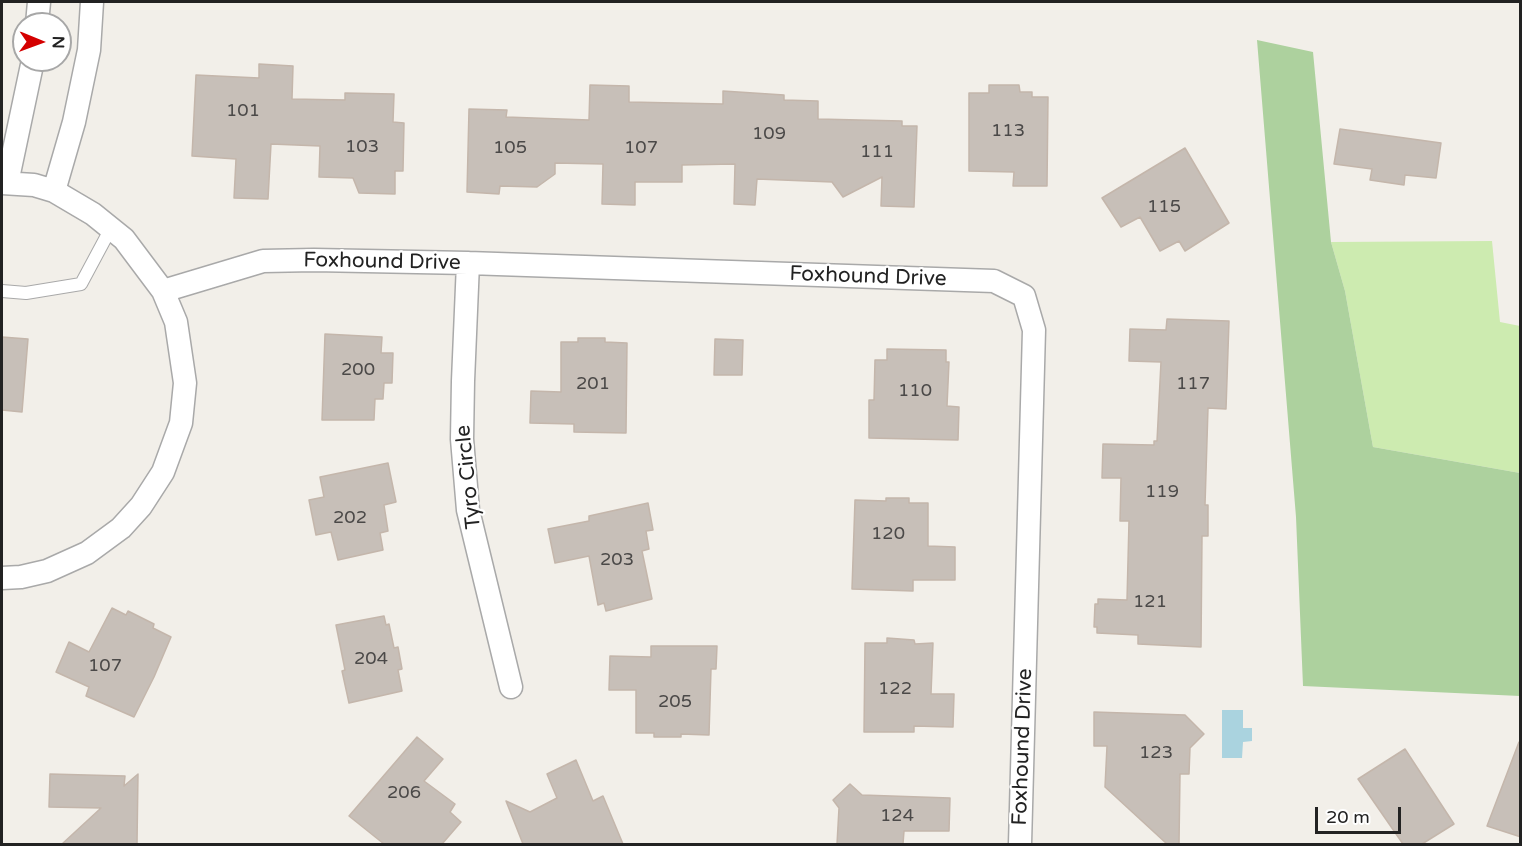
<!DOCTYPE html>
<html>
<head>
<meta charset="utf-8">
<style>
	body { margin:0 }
	#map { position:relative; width:1522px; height:846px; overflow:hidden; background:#f2efe9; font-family:"Varela Round",sans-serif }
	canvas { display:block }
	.frame { position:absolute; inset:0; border:3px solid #222; pointer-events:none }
	.north { position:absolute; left:12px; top:12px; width:60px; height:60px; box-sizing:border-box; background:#fff; border:2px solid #a7a7a7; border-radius:50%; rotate:91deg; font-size:16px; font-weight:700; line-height:24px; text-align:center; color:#222 }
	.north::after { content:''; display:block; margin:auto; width:21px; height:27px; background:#d40000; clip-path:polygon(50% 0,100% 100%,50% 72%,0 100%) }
	.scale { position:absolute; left:1315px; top:807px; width:86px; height:27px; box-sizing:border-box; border:3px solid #222; border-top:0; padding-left:8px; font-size:18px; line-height:21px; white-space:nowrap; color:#222; -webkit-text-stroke:4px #fff; paint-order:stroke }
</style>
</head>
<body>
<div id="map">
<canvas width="1522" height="846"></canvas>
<div class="frame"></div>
<div class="north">N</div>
<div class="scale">20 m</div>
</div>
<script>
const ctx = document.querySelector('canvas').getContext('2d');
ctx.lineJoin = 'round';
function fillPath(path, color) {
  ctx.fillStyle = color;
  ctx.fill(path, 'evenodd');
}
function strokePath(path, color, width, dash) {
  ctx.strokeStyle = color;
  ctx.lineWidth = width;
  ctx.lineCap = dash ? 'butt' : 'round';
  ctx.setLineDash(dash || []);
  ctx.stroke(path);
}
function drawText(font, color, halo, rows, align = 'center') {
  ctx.font = font + ' "Varela Round",sans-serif';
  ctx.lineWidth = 4.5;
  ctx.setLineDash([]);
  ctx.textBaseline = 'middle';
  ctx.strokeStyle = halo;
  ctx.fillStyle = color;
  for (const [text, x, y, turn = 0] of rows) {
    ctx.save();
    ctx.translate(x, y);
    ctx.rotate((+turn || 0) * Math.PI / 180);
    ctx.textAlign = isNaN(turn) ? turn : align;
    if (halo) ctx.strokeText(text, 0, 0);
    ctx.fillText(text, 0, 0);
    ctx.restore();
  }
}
fillPath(new Path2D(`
	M1492,241L1500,322L1520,326V473L1373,447L1345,291L1331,242Z`), '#cdebb0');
fillPath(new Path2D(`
	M1257,40L1313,52L1331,242L1345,291L1373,447L1520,473V696L1303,686L1296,517Z`), '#add19e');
fillPath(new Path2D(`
	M1222,710H1243V728H1252V741L1243,742L1242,758H1222Z`), '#aad3df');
const building = new Path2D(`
	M259,64L293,66L292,99L345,100V93L394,94L393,122L404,123L403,171H395V194L359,193L353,178L319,177L320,146L271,144L268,199L234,198L236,159L192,156L196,75L259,78Z
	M590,85L629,86V102L723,104V91L784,95V100L818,101V119L902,121V126H917L914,207L881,206L882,177L843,197L832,182L757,179L755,205L734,204L735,164L682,165V182H635V205L602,204L603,164L555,163V174L537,187L500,186L499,194L467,192L469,109L507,110L506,117L589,120Z
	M989,85H1019L1020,92H1032V97H1048L1047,186H1013L1014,172L969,171V93H989Z
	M1340,129L1441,143L1436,178L1405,175L1404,185L1370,180L1372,169L1334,164Z
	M1185,148L1229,223L1185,251L1179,241L1160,251L1140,217L1121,227L1102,198Z
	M1167,319L1229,321L1226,409L1208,408L1205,505H1208V536H1202L1201,647L1138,644V635L1097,633V627H1094L1095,604H1098V599L1127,600L1129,521H1120L1121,478H1102L1103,444L1154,445V441H1157L1161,362L1129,361L1130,329L1166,330Z
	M325,334L382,337L381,353H393L392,383H384L383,399H375L374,420H322Z
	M2,337L28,339L22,412L2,410Z
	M578,338H605V342L627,343L626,433L574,432V424L530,423L531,391L561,392V342H578Z
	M715,339L743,340L742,375H714Z
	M887,349L946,350V362H949L947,406L959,407L958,440L869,438V400H874L875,360H887Z
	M388,463L396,502L384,505L388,531L380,533L383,550L338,560L331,532L316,535L309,500L324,497L320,477Z
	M886,498H909V503H928V546L955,547V580H913V591L852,589L855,500L886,501Z
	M648,503L653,530L646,531L649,549L642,551L652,599L606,611L604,603L598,605L589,556L555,563L548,529L589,521V516Z
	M112,608L126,615L128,611L154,624L153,628L171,637L154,677L134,717L86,696L89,687L56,672L69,642L89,652Z
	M384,616L386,625L389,624L394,648L398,647L402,669L398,670L402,691L349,703L342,671L345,670L336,625Z
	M887,638L914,640L915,644L933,643L931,694H954L953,727L914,726V732H864L865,643H887Z
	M651,646H717L716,669H711L709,735L681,734V737H654V733H636V690H609L610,656L651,657Z
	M1094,712L1185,715L1204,734L1190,748L1189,774H1180L1179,844H1167L1105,787L1107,746H1094Z
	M417,737L443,759L424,781L455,804L450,812L461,822L442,844H384L349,816Z
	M1519,742H1521V837L1487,826Z
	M1405,749L1454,824L1422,844H1403L1358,779Z
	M576,760L593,801L603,796L623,844H523L506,801L530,812L557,798L547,774Z
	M50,774L125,776L124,786L138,774L137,844H62L101,808L49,807Z
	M850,784L862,795L950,798L949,831H904L903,844H837L839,808L833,800Z`);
fillPath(building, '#c7bfb8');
strokePath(building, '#c4b6ab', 1.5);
const lane = new Path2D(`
	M2,291L26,293L81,284L111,228`);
const street = new Path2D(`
	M37,24L39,2
	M2,183L34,185L54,191L93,214L124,239L163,291L176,322L185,383L181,423L163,472L141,506L121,528L87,553L47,571L21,577L2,578
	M7,183L33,60
	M54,191L74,122L89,50L92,2
	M468,263L463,381L462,439L468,510L511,687
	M163,291L263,261L314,260L468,263L994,281L1024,296L1034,330L1020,844`);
strokePath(lane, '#a9a9a9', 14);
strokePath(street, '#a9a9a9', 25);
strokePath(lane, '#fff', 12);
strokePath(street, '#fff', 22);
drawText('18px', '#4b4948', null, [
	["101",243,111],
	["113",1008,131],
	["109",769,134],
	["103",362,147],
	["105",510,148],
	["107",641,148],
	["111",877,152],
	["115",1164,207],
	["200",358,370],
	["201",593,384],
	["117",1193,384],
	["110",915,391],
	["119",1162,492],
	["202",350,518],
	["120",888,534],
	["203",617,560],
	["121",1150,602],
	["204",371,659],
	["107",105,666],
	["122",895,689],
	["205",675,702],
	["123",1156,753],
	["206",404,793],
	["124",897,816]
]);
drawText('21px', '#222', '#fff', [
	["Foxhound Drive",382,262,1],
	["Foxhound Drive",868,277,2],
	["Tyro Circle",469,477,-96],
	["Foxhound Drive",1023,747,-88]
]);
</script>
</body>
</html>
